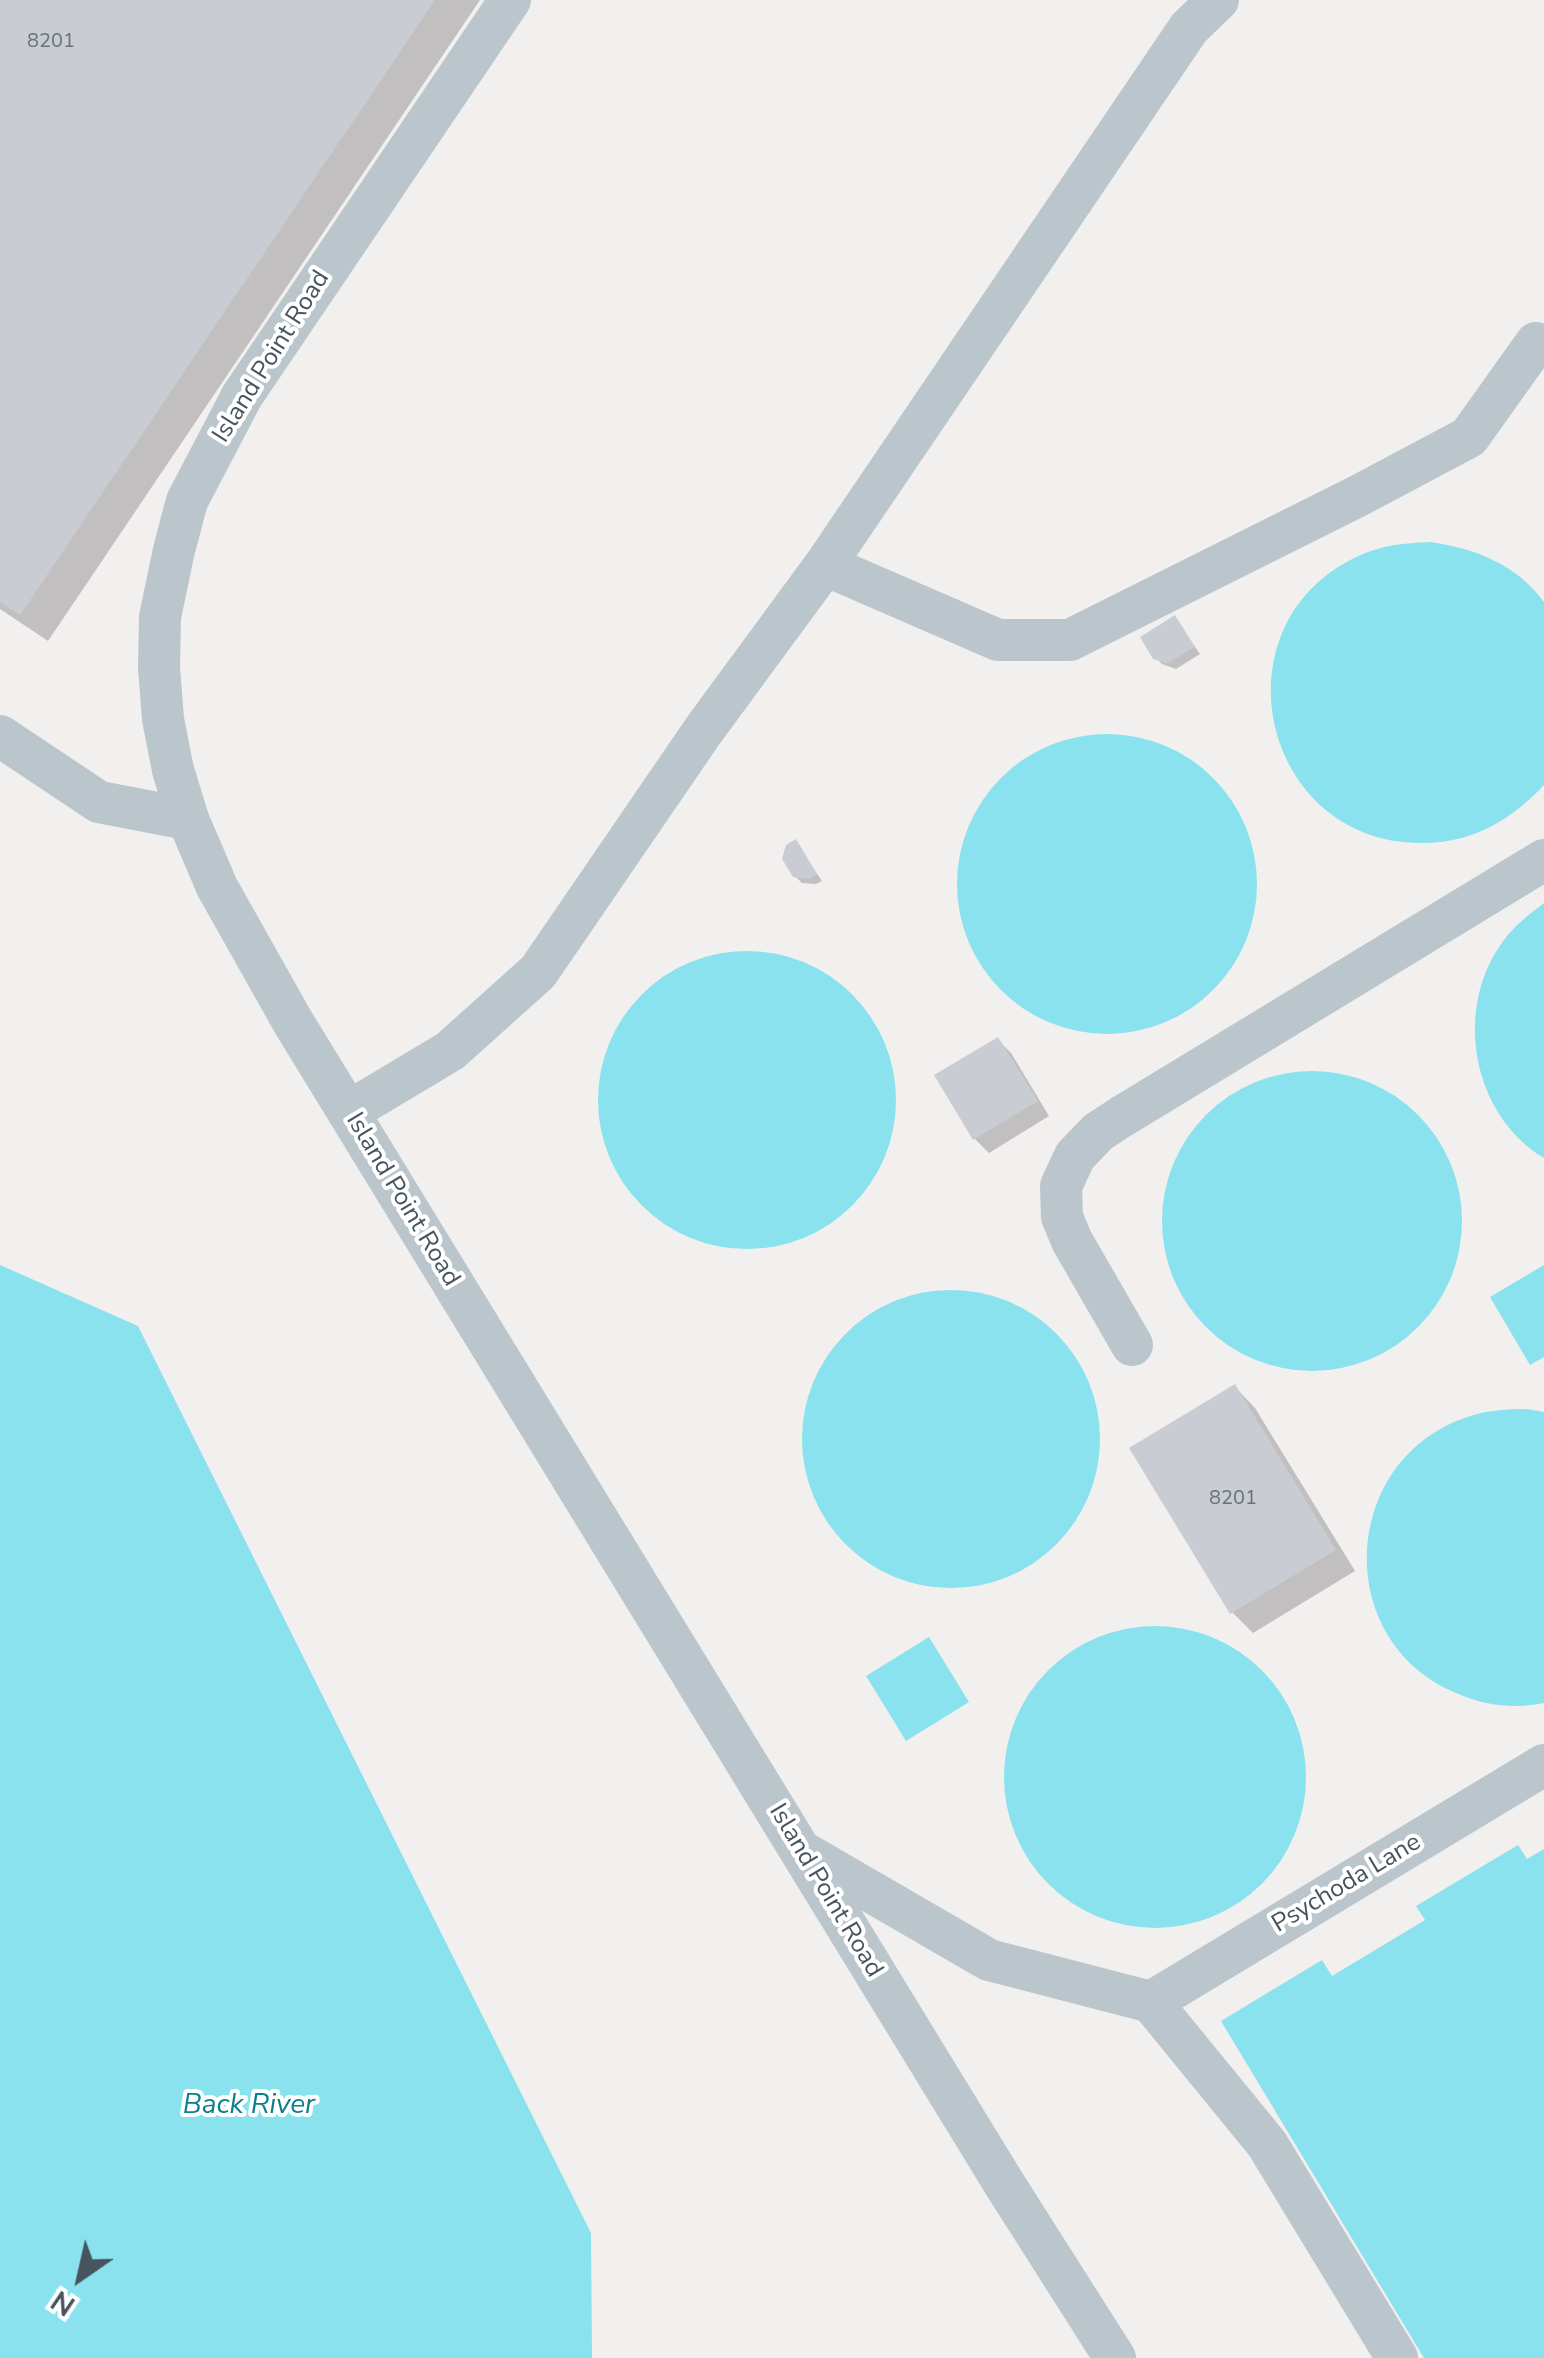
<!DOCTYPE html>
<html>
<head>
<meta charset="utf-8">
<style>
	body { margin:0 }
	#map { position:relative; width:1544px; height:2358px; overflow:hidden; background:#f2efef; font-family:"Nunito Sans",sans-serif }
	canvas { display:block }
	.north { position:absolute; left:30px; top:2228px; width:100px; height:100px; -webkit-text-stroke:8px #fff; paint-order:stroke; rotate:214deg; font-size:28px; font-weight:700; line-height:40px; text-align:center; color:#47545d }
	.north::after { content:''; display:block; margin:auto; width:35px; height:45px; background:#47545d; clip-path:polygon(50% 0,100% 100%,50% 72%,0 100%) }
</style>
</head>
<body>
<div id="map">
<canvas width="1544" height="2358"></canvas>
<div class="north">N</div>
</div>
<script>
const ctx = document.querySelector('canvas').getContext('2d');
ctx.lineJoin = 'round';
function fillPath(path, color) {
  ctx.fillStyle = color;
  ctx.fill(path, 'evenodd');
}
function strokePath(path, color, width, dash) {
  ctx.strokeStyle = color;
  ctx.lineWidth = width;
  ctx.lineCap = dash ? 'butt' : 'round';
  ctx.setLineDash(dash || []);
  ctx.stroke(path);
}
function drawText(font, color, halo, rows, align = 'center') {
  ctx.font = font + ' "Nunito Sans",sans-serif';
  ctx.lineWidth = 8;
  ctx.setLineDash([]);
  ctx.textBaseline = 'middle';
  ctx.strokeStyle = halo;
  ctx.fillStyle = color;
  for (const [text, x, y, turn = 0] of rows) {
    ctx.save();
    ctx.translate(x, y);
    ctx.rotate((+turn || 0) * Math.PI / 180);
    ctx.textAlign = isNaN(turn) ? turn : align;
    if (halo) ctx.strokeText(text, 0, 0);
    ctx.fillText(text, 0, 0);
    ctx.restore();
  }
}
fillPath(new Path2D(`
	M1431,542C1476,549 1516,564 1544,602V785C1511,820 1474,842 1425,843C1256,846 1209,610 1371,551C1390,544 1411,543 1431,542Z
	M957 884a150 150 0 1 1 300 0a150 150 0 1 1-300 0Z
	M1544,903V1158C1471,1114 1453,1007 1504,940C1515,925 1530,914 1544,903Z
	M598 1100a149 149 0 1 1 298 0a149 149 0 1 1-298 0Z
	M1162 1221a150 150 0 1 1 300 0a150 150 0 1 1-300 0Z
	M0,1265L138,1326L591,2233L592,2358H0Z
	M1544,1265V1357L1530,1365L1490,1297Z
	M802 1439a149 149 0 1 1 298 0a149 149 0 1 1-298 0Z
	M1527,1409L1544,1412V1703C1516,1709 1487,1706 1461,1695C1332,1647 1337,1461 1467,1417C1487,1410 1507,1409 1527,1409Z
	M1004 1777a151 151 0 1 1 302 0a151 151 0 1 1-302 0Z
	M929,1637L969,1702L906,1741L866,1676Z
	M1518,1845L1527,1859L1544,1849V2358H1424L1221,2021L1322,1960L1332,1976L1425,1920L1416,1906Z`), '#89e2ed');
fillPath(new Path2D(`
	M0,0H480L48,641L0,609Z
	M1175,618L1200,654L1176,669L1162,664L1155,657Z
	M795,842L822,881L816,884L802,883L795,876Z
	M998,1040L1011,1053L1049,1116L989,1153L975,1139L937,1076Z
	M1235,1387L1255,1408L1355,1571L1253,1633L1232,1612Z`), '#0003');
fillPath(new Path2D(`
	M0,0H435L20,615L0,602Z
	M1175,615L1195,647L1168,663L1153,659L1140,637Z
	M796,839L817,874L809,879L793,877L782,859L786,845Z
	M998,1037L1038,1101L973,1140L934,1075Z
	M1235,1384L1336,1550L1230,1614L1129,1448Z`), '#c9ccd2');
strokePath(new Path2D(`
	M510,0L242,396L187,501L174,550L160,617L159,668L163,719L173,770L188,819L217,887L293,1022L1005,2185L1115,2358
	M825,565L1189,28L1218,0
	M0,736L99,802L188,819
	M348,1112L450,1051L538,972L703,731L825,565L998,640H1070L1358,496L1469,437L1536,343
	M1132,1345L1072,1241L1062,1217L1061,1186L1075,1156L1098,1132L1121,1117L1544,860
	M806,1854L989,1960L1151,2002L1267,2144L1397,2358
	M1151,2002L1544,1765`), '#bac5cc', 42);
drawText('20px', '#68727a', null, [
	["8201",51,42],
	["8201",1233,1499]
]);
drawText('25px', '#47545d', '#fff', [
	["Island Point Road",272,357,-58],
	["Island Point Road",402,1200,59],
	["Psychoda Lane",1347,1884,-31],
	["Island Point Road",825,1891,59]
]);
drawText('italic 28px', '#0b7f8d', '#fff', [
	["Back River",249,2106]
]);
</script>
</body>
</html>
